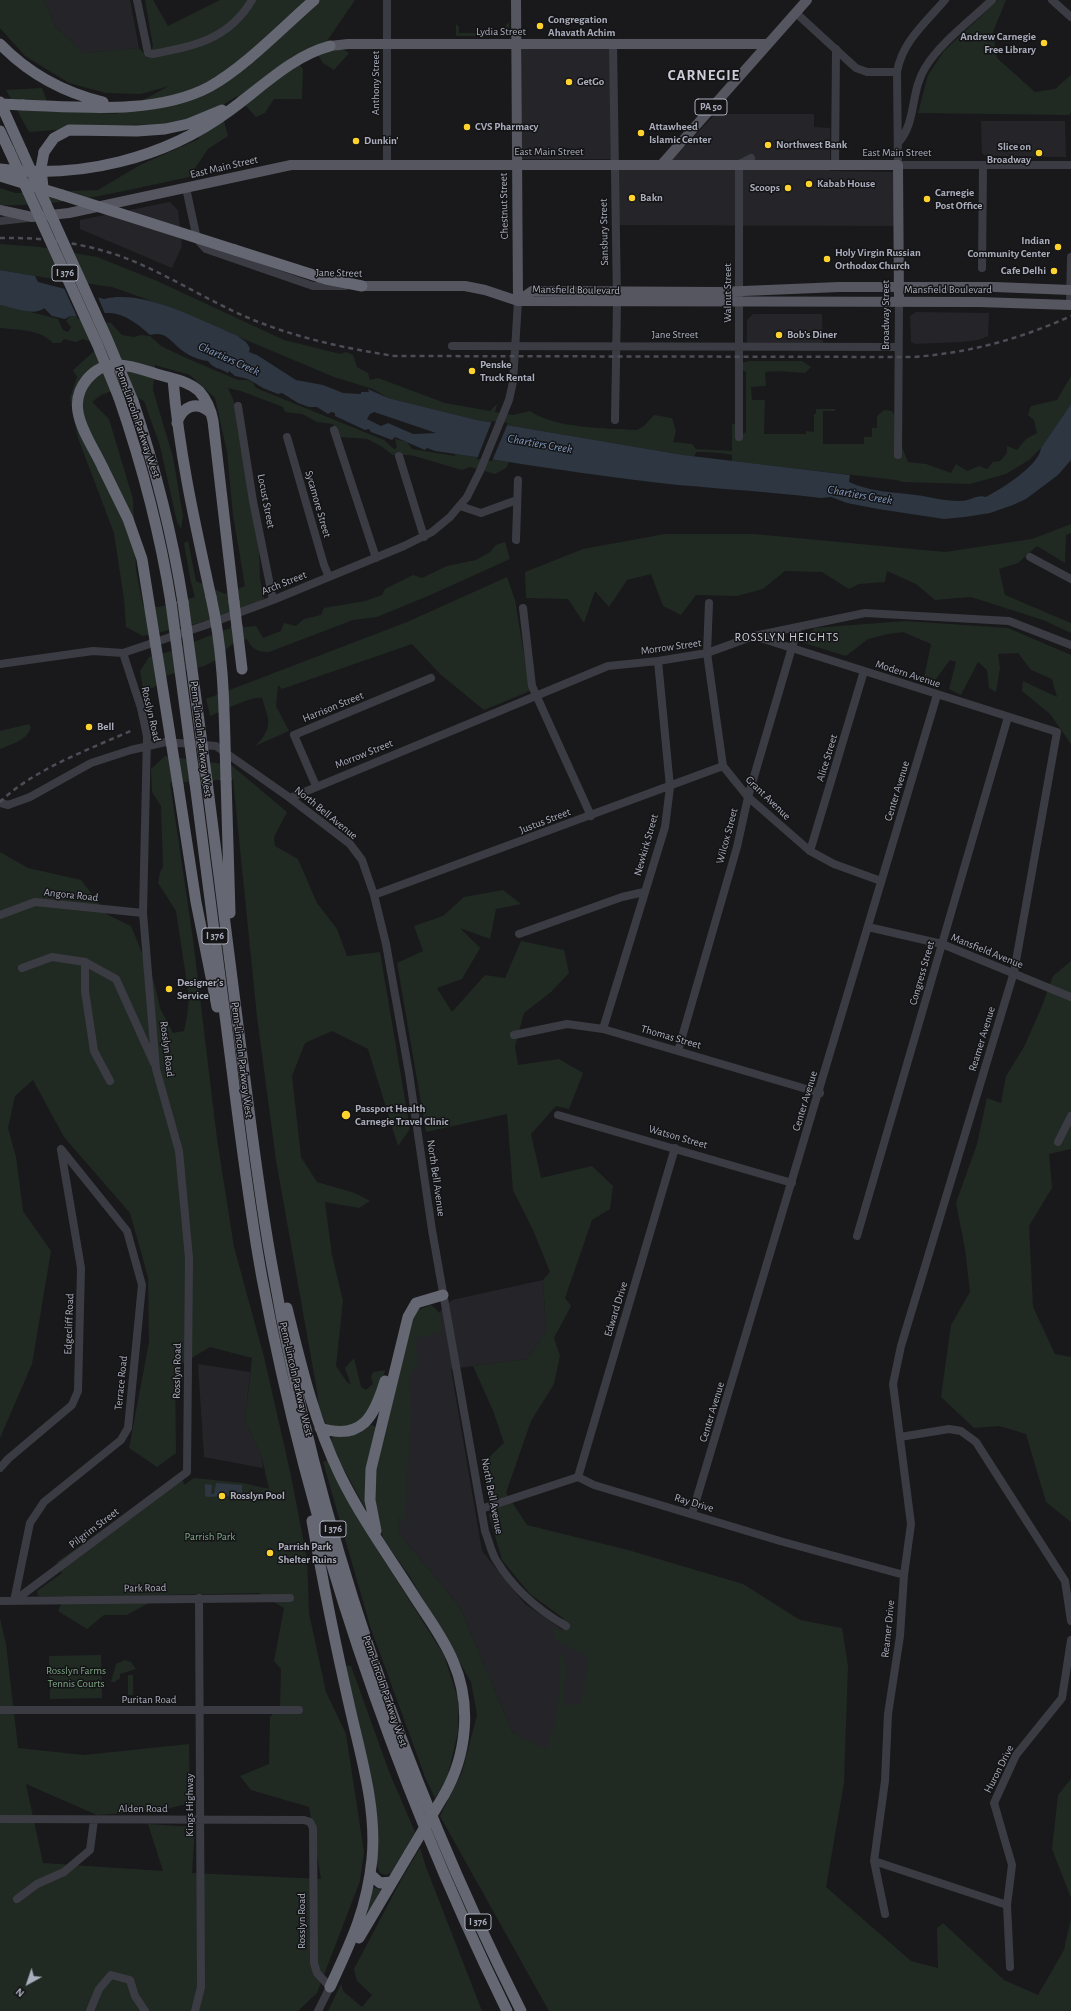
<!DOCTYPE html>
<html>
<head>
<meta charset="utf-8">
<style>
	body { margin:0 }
	#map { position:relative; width:1071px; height:2011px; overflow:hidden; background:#19191b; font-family:"Alegreya Sans",sans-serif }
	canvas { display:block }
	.north { position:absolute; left:8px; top:1963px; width:40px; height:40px; -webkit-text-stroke:3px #141416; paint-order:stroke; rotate:220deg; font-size:11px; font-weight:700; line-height:16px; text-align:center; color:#aaadbc }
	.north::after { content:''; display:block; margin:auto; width:14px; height:18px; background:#aaadbc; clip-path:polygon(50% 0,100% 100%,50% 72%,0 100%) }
</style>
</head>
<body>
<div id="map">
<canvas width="1071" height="2011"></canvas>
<div class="north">N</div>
</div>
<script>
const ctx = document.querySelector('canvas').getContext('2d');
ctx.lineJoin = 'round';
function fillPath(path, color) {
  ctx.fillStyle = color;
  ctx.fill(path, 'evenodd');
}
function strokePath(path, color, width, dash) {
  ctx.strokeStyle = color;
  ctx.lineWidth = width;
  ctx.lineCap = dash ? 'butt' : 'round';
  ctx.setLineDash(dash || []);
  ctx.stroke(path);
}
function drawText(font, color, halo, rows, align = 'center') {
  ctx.font = font + ' "Alegreya Sans",sans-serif';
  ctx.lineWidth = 3;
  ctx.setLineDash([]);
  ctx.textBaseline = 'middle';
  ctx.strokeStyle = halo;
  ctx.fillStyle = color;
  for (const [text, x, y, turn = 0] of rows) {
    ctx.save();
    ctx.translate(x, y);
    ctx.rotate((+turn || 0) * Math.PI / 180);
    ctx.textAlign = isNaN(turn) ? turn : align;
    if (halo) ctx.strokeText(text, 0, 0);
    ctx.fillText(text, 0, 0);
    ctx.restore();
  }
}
fillPath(new Path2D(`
	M44,0H130L139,48L84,53L56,27Z
	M522,49H610L619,170L677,155L715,114H814V127L830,128V171L895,172L894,226L616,225L610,159H521Z
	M981,121H1065L1066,157L986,156L982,153Z
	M170,202L178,210L182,246L172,268L80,229V220Z
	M916,312L989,313L988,336L978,340L962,342L915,344L911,342L910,316Z
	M753,314H822L823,343L747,344V320Z
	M543,1280L546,1331L527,1359L451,1369L482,1551L525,1604L603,1657L582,1777L513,1733L460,1607L398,1532L412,1338L452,1300Z
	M198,1364L250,1372L245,1421L262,1458L263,1468L204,1457Z`), '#252529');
fillPath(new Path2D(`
	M0,0H44L56,27L84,53L139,48L148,58L153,46L145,0H153L168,26L220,0H355L327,41L349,53L334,70L323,63L318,55L294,58L303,69L302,99H274L265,113L256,117L237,96L220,107L228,136L208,149L189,177C127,190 63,207 0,205V188L15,193L98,190L140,165L199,139L196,124L123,125L29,132L6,90L42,88L50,110L117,114L169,86L141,94L106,93L69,83L25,56L0,28Z
	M998,0H1006L993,32L997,58L1035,92L1055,89L1071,75V113L1069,115L918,113L928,75L944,51Z
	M509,22V34L506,36H456V24L459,27V33H505L506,25Z
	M0,244L40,247L97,257L157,281L284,340L340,354L346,352L353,355L357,367L368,373L370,380L378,378L445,403L490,411L497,404L495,412L513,415L530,411C557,429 605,428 637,430L644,426L654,415L672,418L676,431L673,442L692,444L696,449L732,451V423L736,425L737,437L746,432V372L742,370L741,363L749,361H802L811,367L805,373C791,372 779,370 765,372L766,386L751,387L752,400H765L764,434H806V431L814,432V414H816V409H835V411H823V444H864V437H872V428H877V416L884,410L892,411L895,417L894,427L908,462L926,464L951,473L956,464L967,471L979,466L987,469L993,462L1000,461L1007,453V446L1017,450L1026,439L1037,433L1034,420L1028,415L1031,406L1057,400L1071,376V404L1041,448L1029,460L1006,474L970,484L903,482L896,480L732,461V455C720,452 708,452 696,452L694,457L683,455L477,420L388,398L373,389L334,377L163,305L112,287L35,276L0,270Z
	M0,305L11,307L58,319L63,330L68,332L71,327L66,321L70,316L111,323L122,335L134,337L141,335L150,336L161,346L186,358L238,380H248L253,383L256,388L384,440L394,449L397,448L395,439L407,442L412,449L455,456V454L509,462L506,468L495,474L470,467L462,470L411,455H393L381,446L367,439L339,437L333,424L317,422L302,414L285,412L283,407L241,391L228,388L234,402L243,452L252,469L249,480L259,546L260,579L264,598L259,602L199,623L143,636L126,627L124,599L114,533L78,438L70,398L77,377L73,370L101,345L83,339L76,342L64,339L61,343H53C39,329 19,330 0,328ZM155,365L190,375L215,398L227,452L233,515L245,586L225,594L196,581L188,541L184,543L190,578L195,597L159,607L143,606L136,570L133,499L109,419L92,402L101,395L120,388L144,401L160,446L177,522L181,529L183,516L173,457L153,390Z
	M1071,524V533L1066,535L1065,563L1037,546L1018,563L999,569L1005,595L1071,623V633L1043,620L971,597L935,600L916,584L887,571L885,582L859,584L849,589L822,572L785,571L763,589L737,596L696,595L681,615L663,606L651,574L627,580L609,607L595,591L584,623L568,599L526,598L525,572L583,549L665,534H754L945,552L1032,539Z
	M505,542L510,559L428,596L377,617L353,620L269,652C257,652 252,649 247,639L232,644L214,661L204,666L168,675L153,688L143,689L140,671L149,657L168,652L227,629L256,626L263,638L281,631L284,623L296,626L304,619L321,615L324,608L365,601L382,595L385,589L413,575L422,578L447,566L476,560L490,552L496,545Z
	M507,577L515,600L530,691L484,710L440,674L412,644L282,689L278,685L276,706L289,731L255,746C274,728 269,720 262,698C250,696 224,711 210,716L206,699L407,622Z
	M905,621L1008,628L1071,655V744L1050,714L1022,691L1023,681L1057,697L1052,679L1031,670L1018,653L998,654L1000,668L996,692L989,688L987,670L978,662L961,695L949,689L956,662L950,660L933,683L924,678L931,644L903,632L888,634L868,639L846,656L804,643L814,628Z
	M29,724L31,727C28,740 12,744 0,749V731Z
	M165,756L231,765L287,812L274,837L275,846L298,859L317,903L337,929L347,956L380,952L410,1129L398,1146L368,1049L332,1031L305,1043L292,1076L301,1157L317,1182L355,1193L370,1201L359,1208L325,1202L332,1255L343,1301L336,1366L347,1382L351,1385L345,1368L354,1358L361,1387L366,1390L373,1384L371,1376L374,1372L385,1370L382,1384L383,1398L354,1427L327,1426L319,1409L317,1391L276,1160L257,1017L233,779L170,783L193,939L217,1139L234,1247L264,1357L290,1471L307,1559L309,1613L326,1692L346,1734L364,1852L360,1881L317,1993L298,2011H0V1619L6,1644L18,1748L84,1755L189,1744L190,1803L159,1811L97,1815L26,1784L43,1863L163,1871L148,1824L195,1827L192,1873L321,1879L309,1807L251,1790L240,1776L269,1764L270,1717L280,1706L281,1669L274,1661L284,1608L259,1593L163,1595L127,1615H104L87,1629L58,1611L65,1596H38L37,1591L62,1573L57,1562L98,1533L183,1480L184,1485L194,1478L243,1483L269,1489L262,1458L245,1421L252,1358L210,1347L175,1368L176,1453L157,1467L129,1448L149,1342L148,1277L130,1213L64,1137L33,1080L15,1096L8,1128L16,1157L23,1211L51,1251L32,1364L0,1438V852L28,868L81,880L108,915L131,926L154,982L160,1008L173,1033L184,1031L187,1017L189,997L176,911L158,883L160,872L163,867L161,806L152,792L151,769Z
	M503,890L521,904L496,909L490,939L460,928L480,948L462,979L437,988L452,1012L485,975L505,978L521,941L564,950L569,973L551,992L524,1013L515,1046L518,1065L559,1059L583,1073L569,1109L556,1106L531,1134L541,1178L592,1166L613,1186L610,1209L592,1220L565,1298L571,1306L554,1338L560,1356L554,1384L531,1421L506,1493L527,1525L628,1550L743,1584L800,1620L842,1628L848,1666L844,1783L826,1887L911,1961L938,1968L937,1928L943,1923L1004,1980L1038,1995L1064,1950L1071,1918V2011H549L440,1816L462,1772L477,1715L471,1682L410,1577L384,1540L379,1525L374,1490L375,1460L411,1319L419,1307L420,1309L431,1305C442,1313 442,1319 442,1332L416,1338L417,1366L409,1377L411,1413L405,1525L399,1516L398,1532L460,1607L513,1733L547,1749L558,1709L560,1652C572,1660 564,1692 564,1705H581L588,1656L553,1639L554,1628L563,1632V1618L530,1594L502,1560L489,1515L493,1510L495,1499H489L485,1484L488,1458L504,1443L494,1413L473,1366L527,1359L546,1331L543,1280L550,1272L534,1232L513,1190L507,1114L426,1132L397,963L423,951L414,926L443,916L464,897Z
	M1071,961V1149L1049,1154L1052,1188L1029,1226L1033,1307L1055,1354L1071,1357V1522L1046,1502L1026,1434L999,1426L974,1428L941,1397L951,1325L970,1292L965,1249L956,1203L977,1144L987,1098L1001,1103L1006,1076L1024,1047L1042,1006L1053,976Z
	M369,1424L377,1427L367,1507L365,1508L339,1460L331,1440L333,1437C349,1437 358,1435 369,1424Z
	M328,1460L365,1530L444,1655L458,1699V1732L447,1779L435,1798L425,1777L370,1626L323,1462Z
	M101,1655L102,1698L50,1699L49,1656Z
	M125,1660L131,1662L136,1669L120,1674V1678L115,1682H111L116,1664Z
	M344,1665L351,1666L390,1774L415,1832L391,1873L385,1875L380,1873L376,1863Z
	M128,1675H133V1695H128Z
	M1071,1779V1898L1052,1849L1058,1795Z
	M420,1848L426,1867L482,2011H328L341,1984L343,1991L362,2007L372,1995L357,1981L354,1969L401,1880Z
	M373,1887L381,1890L369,1911H367Z`), '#202a23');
fillPath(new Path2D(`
	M0,270L35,276L38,282L104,299C145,289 198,320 236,335L246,342L250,348L249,352L257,355L296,380L323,385L343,393L361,394V392H369L368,389L388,398L477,420L683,455L850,475L849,482C870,492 893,492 916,495C930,497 944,501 959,501C969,502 976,494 986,497C1001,489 1039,466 1041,448L1071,404V460L1058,475L1026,499L1013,505L990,513L965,517L944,519L878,509L847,503L831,497L821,498C757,490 692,488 627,479C563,471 499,460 435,451L427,448L425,450L395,437L392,440L371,432L369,429L365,430L335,416V413L331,412L328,414L317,407H309L298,403L282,393L278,394L263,388L248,379L235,376L229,371L228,373C221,368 213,369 208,361C198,360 187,355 179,348C170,340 165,331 150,335C139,325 126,314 110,313C97,312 83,318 70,316L65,319L52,316L44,308C35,317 12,307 0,305ZM374,412L436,433L413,434L388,423L381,426L367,419L370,414Z
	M216,1483L242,1485V1495L207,1497L205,1495V1484L212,1485L211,1494H214Z`), '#2d3641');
fillPath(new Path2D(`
	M63,286L97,295L106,316L78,319Z
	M492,421L508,423L492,461L477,459Z`), '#19191b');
strokePath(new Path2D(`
	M137,0L148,53L153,54C195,46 229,39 252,0
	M945,0C926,22 902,42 897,72L898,165H1071
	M1052,0L1071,17
	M796,13L856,68L867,72H897
	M613,44L617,302L615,420
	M898,143C917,122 910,92 925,68C940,43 971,20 992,0
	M387,165V0
	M835,165L836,49
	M186,188L197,239L206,249L313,286H345
	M0,221L27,218
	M982,268L983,165
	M1070,305L1071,257
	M452,346L898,347
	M238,406L253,501L273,600
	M334,430L376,558
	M287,437L324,565L329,577
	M739,437V164L751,158
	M898,455L899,302
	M399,456L424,537
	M460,506L481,513L517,500
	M516,540L518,480
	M1030,557L1071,579
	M709,603L707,653L723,766L748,797L810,851L834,864L881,881
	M523,608L532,686L591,816
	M754,636L1057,732L1014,972L901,1346L893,1384L911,1524L904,1575L900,1636L888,1714L885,1781L874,1861L885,1914
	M0,664L93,651L123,653L206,625L273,600L404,546L432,532L450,517L467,497L480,471L509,400L513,382L518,301
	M316,786L294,735L431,678
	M290,798L608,666L658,661L707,653L754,636L865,613L1009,621L1071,645
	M0,803L8,805L30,797L91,763L131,750L166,742L216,746L290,798L350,844L362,860L374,895L386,944L409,1073L432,1230L485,1531C489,1541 491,1552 496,1560C513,1588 538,1610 566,1626
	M810,851L864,671
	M374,895L723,766
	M0,915L35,902L143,913
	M868,927L942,944L1071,997
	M519,934L622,897L644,892
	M85,962V991L94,1051L110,1081
	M22,968L52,957L85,962L116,979L154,1063
	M603,1029L665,827L670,787L658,661
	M514,1035L567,1024L603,1029L820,1093
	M678,1051L737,847L748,797L798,627
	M558,1115L792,1183
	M1058,1142L1071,1116
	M857,1236L1008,717
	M900,1437L949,1429L961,1431L976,1442L1065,1581L1071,1621
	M0,1468L8,1459L72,1405L78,1391L81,1268L61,1150
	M578,1477L675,1148
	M481,1509L578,1477L594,1485L780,1541L904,1575
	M692,1514L937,695
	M0,1601L290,1598
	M14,1601L187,1472L189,1258L179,1151L156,1069L143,913L147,736L141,708L123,653
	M14,1601L30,1523L44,1502L121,1440L128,1428L142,1285L127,1231L61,1149
	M0,1710H299
	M0,1819L304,1820L310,1822L313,1828L314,1963L317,1973L330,1987L318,2011
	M874,1861L1007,1905
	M17,1899L37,1884L64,1872L90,1850L94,1820
	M1010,1967L1007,1905L1012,1865L994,1803L1016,1755L1062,1698L1071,1640
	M90,2011L99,1989L111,1975L130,1980L135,1996L145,2011
	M195,2011L201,1987L199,1598`), '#3b3c43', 8);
strokePath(new Path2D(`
	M516,0L518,301
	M330,46L348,44H768
	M662,164L807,0
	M0,210L32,217L69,213L291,165H898L899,302
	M362,286H465L485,290L518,301L979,302L1071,305
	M518,301L532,291H535L720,292L839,287H995L1071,290`), '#555660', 10);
strokePath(new Path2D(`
	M0,44C29,74 62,92 103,102
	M0,102L22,151
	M23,105C82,107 156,115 209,87C245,67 283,27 314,0
	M0,131L9,150
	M44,152L54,138L69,130L137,131L165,129L188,124L222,110
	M0,169C79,179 164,159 229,111C261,88 292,56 330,46
	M0,176L62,195
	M235,250L326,279L362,286
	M173,379C179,453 195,524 211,597
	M119,398C142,465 160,533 171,603
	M133,401C155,467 172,533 183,602
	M177,423C182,406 197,400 211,413
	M103,468C95,450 81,431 78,412C74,388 93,364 118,365C132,365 146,371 160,375C173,379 188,381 199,391C207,400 211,410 213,421L234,602
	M237,627L242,669
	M226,779L230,913
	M207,781C218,870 230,960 241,1049C251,1123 259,1197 273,1271C318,1528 404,1778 521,2011
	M195,783C207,876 219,969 231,1062C240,1134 249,1207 262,1278C310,1533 393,1778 507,2011
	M178,785L196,902L217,1007
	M287,1308C301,1365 314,1421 340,1475C361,1518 390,1558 416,1599C429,1619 444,1639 453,1661C472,1704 467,1755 444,1795
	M320,1428C362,1441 374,1417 385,1381
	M312,1521C323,1582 335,1643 349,1704C360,1754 377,1807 372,1859C367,1909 351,1942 330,1987
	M376,1531L370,1500L371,1469L408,1317L416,1303L443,1295
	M370,1874L380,1883L392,1882
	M359,1938L410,1852`), '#656772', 11);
strokePath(new Path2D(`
	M0,238C38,237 77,242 114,254C160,269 205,300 251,319C297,338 344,348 394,356L913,357C969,353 1020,339 1071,316
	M0,802C32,770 92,748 133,730`), '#4c4d56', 2.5, [5, 4]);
strokePath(new Path2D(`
	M0,104L23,105
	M9,150L98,346L119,398
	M22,151L108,341L133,401
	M43,188L41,168L44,152
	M62,195L235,250
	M103,468L128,519L142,559L178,785
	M211,597C225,659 224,716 226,779
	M183,602L207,781
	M234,602L237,627
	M171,603L195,783
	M410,1852L444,1795`), '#656772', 11);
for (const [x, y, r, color] of [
	[540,26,4,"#ffd32d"],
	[1044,43,4,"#ffd32d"],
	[569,82,4,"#ffd32d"],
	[467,127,4,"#ffd32d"],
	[641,133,4,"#ffd32d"],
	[356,141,4,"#ffd32d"],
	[768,145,4,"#ffd32d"],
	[1039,153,4,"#ffd32d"],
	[809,184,4,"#ffd32d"],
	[788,188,4,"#ffd32d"],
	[632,198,4,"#ffd32d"],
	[927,199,4,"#ffd32d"],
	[1058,247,4,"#ffd32d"],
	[827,259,4,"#ffd32d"],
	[1054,271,4,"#ffd32d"],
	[779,335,4,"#ffd32d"],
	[472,371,4,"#ffd32d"],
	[89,727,4,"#ffd32d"],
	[169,989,4,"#ffd32d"],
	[346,1115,5,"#ffd32d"],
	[222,1496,4,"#ffd32d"],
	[270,1553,4,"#ffd32d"]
]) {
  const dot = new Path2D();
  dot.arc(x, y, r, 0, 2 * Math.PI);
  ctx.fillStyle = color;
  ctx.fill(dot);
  strokePath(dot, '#141416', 1.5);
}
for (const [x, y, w] of [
	[711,107,32],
	[65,273,26],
	[215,936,26],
	[333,1529,26],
	[478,1922,26]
]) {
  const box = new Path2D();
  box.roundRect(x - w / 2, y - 8, w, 16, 3);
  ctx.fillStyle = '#141416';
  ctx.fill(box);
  strokePath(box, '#aaadbc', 1);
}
drawText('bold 10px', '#aaadbc', null, [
	["PA 50",711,107],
	["I 376",65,273],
	["I 376",215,936],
	["I 376",333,1529],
	["I 376",478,1922]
]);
drawText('bold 11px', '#aaadbc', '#141416', [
	["Congregation",548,20],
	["Ahavath Achim",548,33],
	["Andrew Carnegie",1036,37,"right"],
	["Free Library",1036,50,"right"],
	["GetGo",577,82],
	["CVS Pharmacy",475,127],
	["Attawheed",649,127],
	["Islamic Center",649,140],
	["Dunkin'",364,141],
	["Northwest Bank",776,145],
	["Slice on",1031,147,"right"],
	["Broadway",1031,160,"right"],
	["Kabab House",817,184],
	["Scoops",780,188,"right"],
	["Carnegie",935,193],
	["Post Office",935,206],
	["Bakn",640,198],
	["Indian",1050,241,"right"],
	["Community Center",1050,254,"right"],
	["Holy Virgin Russian",835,253],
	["Orthodox Church",835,266],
	["Cafe Delhi",1046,271,"right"],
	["Bob's Diner",787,335],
	["Penske",480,365],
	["Truck Rental",480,378],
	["Bell",97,727],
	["Designer's",177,983],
	["Service",177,996],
	["Passport Health",355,1109],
	["Carnegie Travel Clinic",355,1122],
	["Rosslyn Pool",230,1496],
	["Parrish Park",278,1547],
	["Shelter Ruins",278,1560]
], 'left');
drawText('11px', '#aaadbc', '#141416', [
	["Lydia Street",501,32],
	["Anthony Street",376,83,-90],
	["East Main Street",549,152],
	["East Main Street",897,153],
	["East Main Street",224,167,-13],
	["Chestnut Street",504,206,-91],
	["Sansbury Street",604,232,-91],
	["Jane Street",339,273,1],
	["Mansfield Boulevard",576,290,1],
	["Mansfield Boulevard",948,290],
	["Walnut Street",728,293,-90],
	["Broadway Street",886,315,-90],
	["Jane Street",675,335],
	["Penn-Lincoln Parkway West",138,422,71],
	["Locust Street",266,501,79],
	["Sycamore Street",318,504,74],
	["Arch Street",284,583,-22],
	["Morrow Street",671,647,-8],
	["Modern Avenue",908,674,18],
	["Harrison Street",333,707,-22],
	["Rosslyn Road",151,714,77],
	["Penn-Lincoln Parkway West",201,739,83],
	["Morrow Street",364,754,-22],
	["Alice Street",827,758,-73],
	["Center Avenue",897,791,-73],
	["Grant Avenue",768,798,44],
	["North Bell Avenue",326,813,39],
	["Justus Street",545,821,-21],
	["Wilcox Street",727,836,-75],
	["Newkirk Street",646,845,-74],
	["Angora Road",71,895,6],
	["Mansfield Avenue",987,951,22],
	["Congress Street",922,973,-74],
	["Thomas Street",671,1037,16],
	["Reamer Avenue",982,1039,-73],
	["Rosslyn Road",167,1049,83],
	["Penn-Lincoln Parkway West",242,1060,83],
	["Center Avenue",805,1101,-73],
	["Watson Street",678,1137,16],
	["North Bell Avenue",436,1178,82],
	["Edward Drive",616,1309,-73],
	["Edgecliff Road",69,1324,-88],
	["Rosslyn Road",177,1371,-89],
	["Penn-Lincoln Parkway West",296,1379,77],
	["Terrace Road",121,1383,-84],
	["Center Avenue",712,1412,-73],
	["North Bell Avenue",492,1496,79],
	["Ray Drive",694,1503,17],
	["Pilgrim Street",94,1528,-37],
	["Park Road",145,1588,-1],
	["Reamer Drive",888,1629,-84],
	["Penn-Lincoln Parkway West",385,1691,71],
	["Puritan Road",149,1700],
	["Huron Drive",999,1769,-63],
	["Kings Highway",190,1805,-90],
	["Alden Road",143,1809],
	["Rosslyn Road",302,1921,-90]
]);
drawText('11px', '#7fa987', '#141416', [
	["Parrish Park",210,1537],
	["Rosslyn Farms",76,1671],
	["Tennis Courts",76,1684]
]);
drawText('italic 12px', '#7e96ba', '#141416', [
	["Chartiers Creek",229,359,24],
	["Chartiers Creek",540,444,10],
	["Chartiers Creek",860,495,10]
]);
ctx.letterSpacing = '1px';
drawText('12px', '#cccdd8', '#141416', [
	["ROSSLYN HEIGHTS",787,637]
]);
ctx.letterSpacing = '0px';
ctx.letterSpacing = '1px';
drawText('bold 15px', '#cccdd8', '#141416', [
	["CARNEGIE",704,75]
]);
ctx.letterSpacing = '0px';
</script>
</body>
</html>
